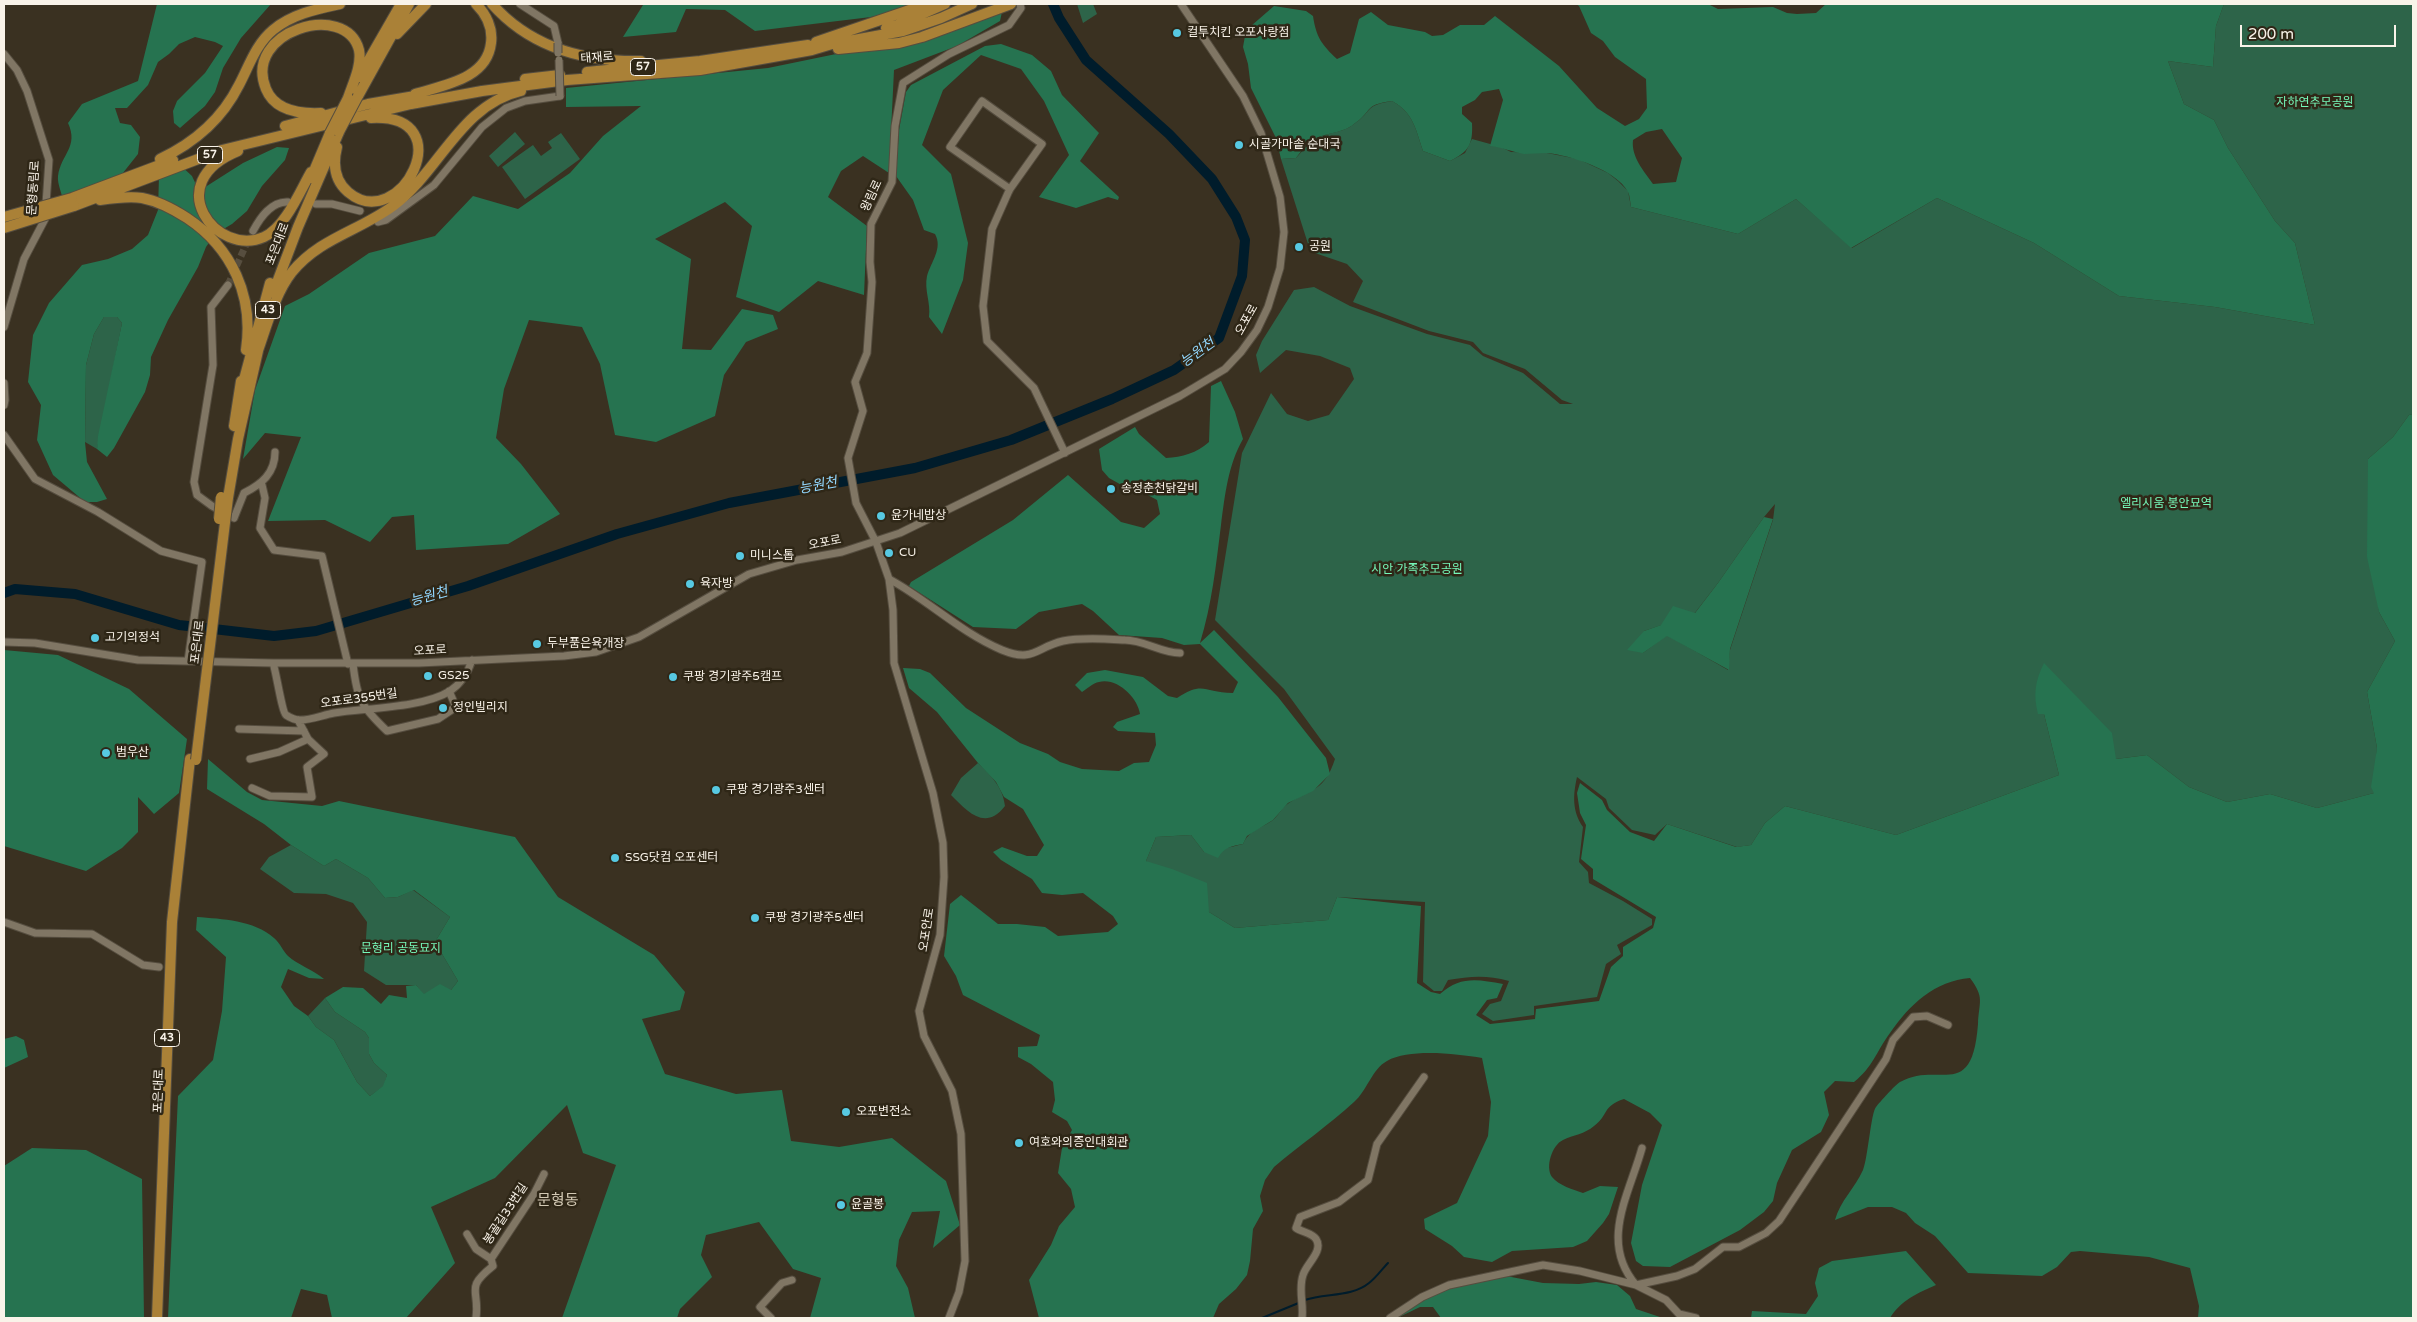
<!DOCTYPE html>
<html>
<head>
<meta charset="utf-8">
<style>
	body { margin:0 }
	#map { position:relative; width:2417px; height:1322px; overflow:hidden; background:#3a3121; font-family:"Varela Round",sans-serif }
	canvas { display:block }
	.frame { position:absolute; inset:0; border:5px solid #f9f3e9; pointer-events:none }
	.scale { position:absolute; left:2240px; top:25px; width:156px; height:22px; box-sizing:border-box; border:2px solid #f9f3e9; border-top:0; padding-left:6px; font-size:15px; line-height:18px; white-space:nowrap; color:#f9f3e9; -webkit-text-stroke:4px #2f2717; paint-order:stroke }
</style>
</head>
<body>
<div id="map">
<canvas width="2417" height="1322"></canvas>
<div class="frame"></div>
<div class="scale">200 m</div>
</div>
<script>
const ctx = document.querySelector('canvas').getContext('2d');
ctx.lineJoin = 'round';
function fillPath(path, color) {
  ctx.fillStyle = color;
  ctx.fill(path, 'evenodd');
}
function strokePath(path, color, width, dash) {
  ctx.strokeStyle = color;
  ctx.lineWidth = width;
  ctx.lineCap = dash ? 'butt' : 'round';
  ctx.setLineDash(dash || []);
  ctx.stroke(path);
}
function drawText(font, color, halo, rows, align = 'center') {
  ctx.font = font + ' "Varela Round","Noto Sans KR",sans-serif';
  ctx.lineWidth = 5;
  ctx.setLineDash([]);
  ctx.textBaseline = 'middle';
  ctx.strokeStyle = halo;
  ctx.fillStyle = color;
  for (const [text, x, y, turn = 0] of rows) {
    ctx.save();
    ctx.translate(x, y);
    ctx.rotate((+turn || 0) * Math.PI / 180);
    ctx.textAlign = isNaN(turn) ? turn : align;
    if (halo) ctx.strokeText(text, 0, 0);
    ctx.fillText(text, 0, 0);
    ctx.restore();
  }
}
fillPath(new Path2D(`
	M1077,4H1093L1097,14L1083,23Z
	M2224,4H2413V414L2409,415L2393,437L2368,459L2379,612L2395,641L2367,692L2377,748L2374,793L2317,808L2270,794L2227,802L2189,787L2147,755L2116,759L2044,714L2059,775L1896,835L1785,806L1765,823L1751,845L1737,847L1667,824L1655,835L1632,830L1609,808L1606,799L1577,777C1573,795 1572,811 1583,827L1579,862L1588,872L1589,883L1623,901L1652,919V925L1617,945L1621,954L1606,964L1597,997L1534,1006V1015L1493,1021L1482,1014L1490,1004L1501,1001L1509,981C1487,975 1471,976 1448,980L1442,991H1434L1423,982L1425,902L1337,897L1328,920L1235,928L1209,912L1146,861L1156,837L1191,835L1204,852C1219,851 1229,847 1243,844C1249,830 1262,828 1273,820C1279,815 1282,807 1289,803C1313,787 1324,792 1335,759L1284,689L1215,620L1242,453L1271,393L1287,414L1308,421L1329,415L1354,379L1350,368L1320,356L1286,350L1260,373L1256,355L1262,341L1294,290L1314,287L1350,306L1427,334L1470,345L1483,356L1523,373L1560,404H1573L1562,400L1525,369L1483,353L1473,342L1429,331L1353,302L1363,281L1347,264L1315,253L1309,247L1281,159L1296,158C1304,149 1310,141 1322,136C1333,132 1344,132 1354,124C1374,110 1363,106 1392,101C1413,112 1416,130 1423,151L1450,161L1465,153L1472,139L1501,147L1511,152L1547,153L1578,159L1608,173L1618,181L1628,191L1631,207L1738,234L1796,199L1852,248L1937,198L2034,243L2119,296L2215,307L2315,325L2295,243L2275,221L2228,148L2214,120L2184,104L2168,61L2213,67L2216,26ZM1775,504L1773,520L1730,650L1728,670L1667,635L1643,653L1644,631L1694,614L1718,583L1764,517Z
	M515,132L525,144L498,167L489,156Z
	M561,133L580,159L525,199L502,167L533,145L541,156L552,148L548,142Z
	M104,317H117L122,323L97,449L85,442L86,365L94,334Z
	M978,763C991,776 1003,787 1005,806C985,832 967,811 951,795L961,778Z
	M291,845L324,866L336,859L368,878L385,898L398,897L413,890L450,917L435,942L458,981L451,990L424,995L416,985H386L364,971L367,922L353,903L326,894L294,893L260,869L269,857Z
	M325,998L335,1012L365,1032L369,1038V1054L374,1063L387,1075L384,1086L370,1096L357,1082L334,1040L316,1027L308,1016Z`), '#2d6449');
fillPath(new Path2D(`
	M157,4H271L241,38L223,68L215,92L205,106L180,128L174,123L173,111L177,101L205,73L223,46L215,42L195,37L179,44L169,54L158,62L148,85L127,108H115L120,123L131,125L140,137L138,154L111,188L64,204C63,196 57,184 58,176C61,154 79,147 68,123L82,104L138,81Z
	M641,4H923L871,17L755,31L725,10L686,9L676,32L623,37L643,5Z
	M1576,4H1708L1718,9L1773,7L1787,13L1797,14L1816,13L1826,4H2224L2216,26L2213,67L2168,61L2184,104L2214,120L2228,148L2275,221L2295,243L2315,325L2215,307L2119,296L2034,243L1937,198L1851,248L1796,199L1738,234L1631,207C1630,202 1630,196 1628,192C1617,170 1569,155 1547,153C1539,153 1531,154 1524,154C1512,152 1502,147 1490,146L1503,100L1499,89L1482,92L1475,100L1462,107V114L1472,123C1473,145 1469,151 1450,161L1423,151C1416,130 1413,112 1392,101C1363,105 1374,110 1354,124C1341,135 1321,132 1308,143C1304,147 1300,153 1296,158L1281,159L1276,138L1251,88L1248,64L1243,47L1245,36L1251,26L1274,6L1306,11L1313,16C1316,37 1322,45 1337,59L1350,53L1359,19L1371,12L1388,25L1425,32L1432,36L1443,35L1460,25H1484L1495,16L1559,66L1597,108L1625,126L1639,119L1647,108L1646,79L1615,57L1603,41L1591,33L1579,6ZM1662,129L1682,158L1676,182L1653,184C1644,171 1631,157 1633,140L1646,132Z
	M1002,12L1000,21L957,46L894,70L889,173L863,156L841,171L828,197L867,226L864,295L818,281L779,312L736,297L752,226L725,202L655,239L691,259L682,349L711,350L742,309L773,315L778,329L746,342L724,375L715,416L656,442L615,435L600,364L582,327L529,320L504,389L496,438L521,464L560,514L508,544L416,550L414,515L392,517L370,542L325,520L268,521L301,437L265,433L243,459L255,390L285,306L309,294L369,253L435,236L473,196L518,209L570,173L603,136L641,106L566,107V88L768,68L870,47Z
	M1001,44L1032,55L1051,71L1062,95L1099,133L1080,161L1119,197L1118,200L1108,197L1076,208L1039,197L1069,155L1044,101L1021,69L981,55L943,90L922,145L951,174L968,243L963,280L942,334L929,317C931,303 924,290 927,276C931,262 943,248 935,234L924,230L913,200L896,176L899,130L906,92L911,85L985,46Z
	M277,147L289,148L285,160L262,186L247,211L232,224L215,234L206,247L198,267L168,320L151,357L150,375L145,392L114,448L107,457L97,449L98,436L122,323L117,317H104L94,334L86,365L85,442L87,462L107,499L97,502H85L53,475L37,440L41,405L28,382L33,335L49,303L82,265L108,259L132,249L148,235L158,210L159,176L179,164L192,176L199,191L243,163Z
	M1221,381L1235,412L1243,439C1228,465 1225,495 1221,525C1216,565 1212,604 1200,643L1214,630L1278,697L1326,758L1330,774L1313,791L1288,803L1273,820L1247,836L1243,844C1232,846 1224,847 1218,858L1204,852L1191,835L1156,837L1146,861L1172,869L1207,883L1209,912L1235,928L1328,920L1337,897L1421,906L1417,983L1431,992L1440,994C1460,976 1477,979 1503,984L1497,998L1487,1000L1476,1015L1490,1024L1535,1019L1536,1009L1599,1001L1611,967L1623,956V947L1653,928L1656,917L1593,879V869L1581,859L1586,825L1580,813L1577,793L1580,783L1602,800L1607,810L1630,832L1654,841L1667,824L1736,847L1751,845L1765,823L1785,806L1896,835L2059,775L2044,714H2038C2033,695 2035,681 2044,663L2112,733L2116,759L2147,755L2189,787L2227,802L2270,794L2317,808L2374,793L2371,787L2377,748L2367,692L2395,641L2379,612L2367,557L2368,459L2393,437L2409,415L2413,414V1318H2198L2199,1306L2190,1268L2149,1257L2080,1251L2071,1252L2057,1267L2042,1276L1968,1273L1935,1236L1915,1223L1906,1213L1892,1207H1868L1835,1220C1840,1201 1855,1188 1863,1170C1868,1158 1871,1112 1876,1107C1880,1102 1895,1085 1900,1082C1939,1060 1972,1103 1978,1024C1979,1001 1985,998 1970,978C1935,981 1910,1004 1890,1033C1876,1052 1873,1067 1854,1082L1835,1081L1824,1092L1829,1115L1821,1132L1792,1150L1777,1183L1773,1201L1764,1212L1740,1230L1670,1267L1643,1266L1636,1261L1631,1243L1642,1185L1662,1125L1650,1113L1624,1099C1602,1106 1609,1115 1594,1126C1585,1134 1573,1135 1563,1140C1552,1145 1545,1167 1552,1177C1558,1185 1574,1190 1583,1193L1600,1186L1618,1187L1609,1214L1603,1223L1587,1241L1573,1247L1512,1251L1492,1262L1464,1257L1452,1246L1425,1229L1424,1219L1457,1203L1488,1136L1491,1102L1482,1058C1457,1054 1410,1048 1387,1061C1372,1069 1367,1091 1354,1102C1329,1125 1300,1145 1274,1167L1265,1180L1260,1196L1263,1211L1253,1229L1250,1261L1247,1275L1236,1289L1219,1304L1213,1318H1039L1029,1280L1051,1245L1059,1226L1075,1207L1071,1189L1058,1173L1062,1148L1072,1130L1067,1121L1052,1112L1055,1100L1053,1082L1031,1064L1018,1057V1047L1037,1046L1040,1035L963,995L956,976L944,956L950,904L961,895L998,924H1017L1045,927L1058,936L1108,932L1118,924L1113,916L1083,893L1062,895L1042,893L1032,879L1001,860L993,852L1002,847L1027,856H1037L1044,845L1023,809L1004,797L996,782L978,763L937,712L909,688L903,668L920,669L930,673L966,708L1020,743L1048,754L1060,762L1082,769L1119,771L1134,763L1149,762L1156,745L1155,733L1118,731L1113,727L1117,722L1140,714C1138,698 1117,677 1099,682C1093,683 1087,689 1082,692L1075,685L1087,673L1105,670L1143,677L1168,696L1177,698C1204,680 1204,693 1233,693L1238,682L1200,644L1184,645L1162,638L1119,635L1093,611L1082,604L1039,612L1016,629L973,627L909,586L911,582L1013,520L1068,475L1121,522L1144,528L1160,514L1157,500L1133,487H1125L1109,478L1102,470L1099,449L1135,427L1139,434L1166,458C1182,457 1197,453 1209,442L1211,386Z
	M1764,517L1773,519L1730,649L1729,670L1667,636L1643,653L1627,650L1644,631L1661,625L1673,606L1695,613L1718,583Z
	M4,650L58,655L129,689L187,739L179,793L154,814L138,797V832L122,848L86,871L4,846Z
	M208,759L247,792L262,800L322,806L339,801L515,837L558,897L654,955L685,992L680,1010L642,1019L665,1074L736,1094L782,1090L791,1141L839,1147L892,1138L946,1181L960,1225L933,1248L940,1211L912,1212L899,1240L896,1266L908,1288L915,1318H810L821,1278L793,1269L759,1222L706,1235L701,1255L712,1277L680,1309L677,1318H562L616,1165L583,1153L567,1105L495,1178L431,1207L455,1263L406,1318H332L327,1295L301,1289L291,1318H168L178,1096L213,1060L222,1011L226,957L196,930L197,917C222,919 254,920 274,938C280,943 283,951 288,956C298,965 312,969 324,979L309,978L288,969L281,987L294,1006L308,1016L316,1027L334,1040L357,1082L370,1096L383,1086L387,1075L374,1063L369,1054V1038L365,1032L335,1012L325,998L343,987L363,988L381,1004L389,995L407,998L406,986L416,985L424,994L440,984L451,990L458,981L435,942L450,917L414,890L398,897L385,898L368,878L336,859L324,866L291,845L264,824L207,789Z
	M16,1036L24,1040L28,1057L4,1068V1039Z
	M32,1148L86,1150L142,1179L144,1318H4V1166Z
	M1906,1251L1936,1285C1918,1293 1901,1300 1890,1318H1751L1752,1311L1806,1314L1818,1296L1815,1283L1819,1268L1832,1261Z
	M1506,1276L1543,1283L1579,1284L1596,1282L1617,1285L1630,1296L1636,1309L1663,1318H1441L1433,1307H1420L1397,1318C1434,1288 1461,1284 1506,1276Z`), '#267350');
strokePath(new Path2D(`
	M1305,1300C1325,1293 1352,1297 1369,1283C1376,1278 1382,1269 1388,1263
	M1262,1318L1301,1302`), '#001c2b', 2);
strokePath(new Path2D(`
	M4,593L15,589L75,594L179,625L274,636L316,631L468,586L617,534L729,503L915,468L1011,440L1112,399L1174,370L1219,338L1242,276L1245,240L1236,217L1212,179L1169,134L1086,60L1059,18L1053,4`), '#001c2b', 10);
strokePath(new Path2D(`
	M228,285L249,238`), '#574e3f', 7, [7, 3.5]);
const minor = new Path2D(`
	M520,4L554,26L558,43
	M4,54L17,70L27,91L49,160L45,219L24,259L4,327
	M1010,189L950,147L982,101L1042,144L1010,189L1008,193L992,229L983,306L987,341L1034,388L1065,453
	M316,204H332L360,211
	M378,222L386,220L434,185L482,127L506,108L525,101L560,96
	M253,231C260,218 271,201 288,202
	M228,285L211,307L213,365L194,482L197,495L212,506L234,518L244,493C262,484 275,473 275,452
	M4,383L5,400L4,405
	M4,435L35,479L98,512L161,551L202,562L188,661
	M262,485L265,498L260,528L274,550L322,556L348,664
	M889,579C928,600 961,633 1002,650C1034,663 1036,647 1063,641C1082,637 1106,639 1125,640C1144,640 1161,653 1180,653
	M4,642L35,643L138,660L273,663H419L564,656L596,652L639,637L749,574L797,560L842,552L900,533L1180,396L1225,369L1241,352L1257,330L1268,307L1280,268L1284,232L1280,197L1261,133L1243,96L1181,4
	M273,663C276,671 282,712 286,715C289,717 295,720 300,720C311,720 323,715 334,713C366,708 423,708 450,691C462,683 468,673 472,660
	M353,664C357,700 361,706 387,731L438,719L456,707L449,691
	M239,729L304,731
	M250,759L279,752L308,739
	M252,788L270,796L312,797L307,767L324,754L308,739L298,720
	M4,922L35,933L92,934L143,965L159,967
	M1642,1148C1629,1195 1599,1242 1636,1285L1677,1276L1695,1269L1723,1247H1739L1766,1233L1779,1221L1886,1059L1893,1040L1913,1017L1927,1016L1948,1025
	M467,1234L476,1249L491,1259
	M476,1318C480,1289 464,1289 493,1266L491,1259L534,1194L544,1174
	M771,1318L760,1307L782,1283L792,1280
	M949,1318L959,1292L965,1261L961,1134L952,1091L924,1036L919,1011L940,935L944,877L943,843L933,793L894,663L893,610L889,579L876,542L856,503L848,458L863,411L855,382L867,353L872,282L870,262L871,224L892,182L895,126L903,83L949,54L1009,25L1021,8L1020,4
	M1302,1318C1304,1304 1298,1290 1303,1275C1306,1264 1324,1251 1316,1239C1312,1233 1302,1232 1296,1228L1300,1217L1339,1202L1368,1180L1377,1144L1424,1077
	M1390,1318L1422,1297L1449,1285L1543,1265L1580,1271L1636,1285L1666,1300L1679,1314L1696,1318`);
const highway = new Path2D(`
	M492,4C531,48 584,62 641,61
	M886,28L897,25L945,4
	M397,34L426,4
	M816,42L927,4
	M838,49L899,43L922,37L1011,4
	M587,72L700,61L808,45
	M359,77L401,4
	M525,79L560,75
	M415,94C444,85 487,79 491,43C493,28 486,14 476,4
	M358,96L409,4
	M321,113C300,114 275,111 266,89C242,31 346,0 359,50C362,65 353,83 348,98
	M285,126L368,104L421,95
	M337,147C333,163 334,180 348,192C400,236 464,113 371,118
	M238,151C159,183 217,258 264,237C285,228 300,191 311,172
	M160,159C194,143 222,119 239,85C249,66 256,44 273,30C292,14 317,9 340,4
	M311,178L330,133
	M72,198L173,160
	M100,200C114,198 128,196 142,198C158,201 173,209 187,218C232,248 254,296 246,350
	M74,206L222,150L411,104L482,91L567,80L700,70L812,50L832,44L903,31L941,18L972,4
	M273,293L298,227L339,132
	M256,356C266,329 274,295 292,272C320,238 359,231 393,206C440,171 460,105 521,91
	M242,387L270,283
	M234,426L241,381
	M228,498L238,439L258,351
	M157,1318L172,922L190,759`);
strokePath(minor, '#554d3f', 9);
strokePath(highway, '#554d3f', 12);
strokePath(minor, '#807664', 7);
strokePath(highway, '#aa8137', 10);
const minorBridge = new Path2D(`
	M558,43V53
	M559,60L560,96`);
const highwayBridge = new Path2D(`
	M339,132L358,96
	M330,133L348,98
	M4,217L72,198
	M4,228L74,206
	M219,519L221,497
	M196,760L228,498`);
strokePath(minorBridge, '#554d3f', 9, []);
strokePath(highwayBridge, '#554d3f', 12, []);
strokePath(minorBridge, '#807664', 7);
strokePath(highwayBridge, '#aa8137', 10);
for (const [x, y, r, color] of [
	[1177,33,5,"#57c9e2"],
	[1239,145,5,"#57c9e2"],
	[1299,247,5,"#57c9e2"],
	[1111,489,5,"#57c9e2"],
	[881,516,5,"#57c9e2"],
	[889,553,5,"#57c9e2"],
	[740,556,5,"#57c9e2"],
	[690,584,5,"#57c9e2"],
	[95,638,5,"#57c9e2"],
	[537,644,5,"#57c9e2"],
	[428,676,5,"#57c9e2"],
	[673,677,5,"#57c9e2"],
	[443,708,5,"#57c9e2"],
	[106,753,5,"#57c9e2"],
	[716,790,5,"#57c9e2"],
	[615,858,5,"#57c9e2"],
	[755,918,5,"#57c9e2"],
	[846,1112,5,"#57c9e2"],
	[1019,1143,5,"#57c9e2"],
	[841,1205,5,"#57c9e2"]
]) {
  const dot = new Path2D();
  dot.arc(x, y, r, 0, 2 * Math.PI);
  ctx.fillStyle = color;
  ctx.fill(dot);
  strokePath(dot, '#2f2717', 2);
}
for (const [x, y, w] of [
	[643,67,25],
	[210,155,25],
	[268,310,25],
	[167,1038,25]
]) {
  const box = new Path2D();
  box.roundRect(x - w / 2, y - 8.5, w, 17, 4);
  ctx.fillStyle = '#2f2717';
  ctx.fill(box);
  strokePath(box, '#f9f3e9', 1);
}
drawText('bold 11px', '#f9f3e9', null, [
	["57",643,67],
	["57",210,155],
	["43",268,310],
	["43",167,1038]
]);
drawText('12px', '#f9f3e9', '#2f2717', [
	["컬투치킨 오포사랑점",1187,33],
	["시골가마솥 순대국",1249,145],
	["공원",1309,247],
	["송정춘천닭갈비",1121,489],
	["윤가네밥상",891,516],
	["CU",899,553],
	["미니스톱",750,556],
	["육자방",700,584],
	["고기의정석",105,638],
	["두부품은육개장",547,644],
	["GS25",438,676],
	["쿠팡 경기광주5캠프",683,677],
	["정인빌리지",453,708],
	["범우산",116,753],
	["쿠팡 경기광주3센터",726,790],
	["SSG닷컴 오포센터",625,858],
	["쿠팡 경기광주5센터",765,918],
	["오포변전소",856,1112],
	["여호와의증인대회관",1029,1143],
	["윤골봉",851,1205]
], 'left');
drawText('12px', '#f9f3e9', '#2f2717', [
	["태재로",597,58,-5],
	["문형동림로",34,188,-86],
	["왕림로",872,196,-65],
	["포은대로",278,244,-69],
	["오포로",1247,320,-61],
	["오포로",825,543,-11],
	["포은대로",198,642,-83],
	["오포로",430,651,-3],
	["오포로355번길",359,699,-8],
	["오포안로",927,930,-81],
	["포은대로",159,1091,-88],
	["봉골길33번길",506,1214,-57]
]);
drawText('12px', '#76f9ba', '#2f2717', [
	["자하연추모공원",2315,103],
	["엘리시움 봉안묘역",2166,504],
	["시안 가족추모공원",1417,570],
	["문형리 공동묘지",401,949]
]);
drawText('italic 14px', '#92d7fe', '#2f2717', [
	["능원천",1198,353,-36],
	["능원천",818,486,-11],
	["능원천",429,597,-16]
]);
drawText('15px', '#d2c8b3', '#2f2717', [
	["문형동",558,1201]
]);
</script>
</body>
</html>
